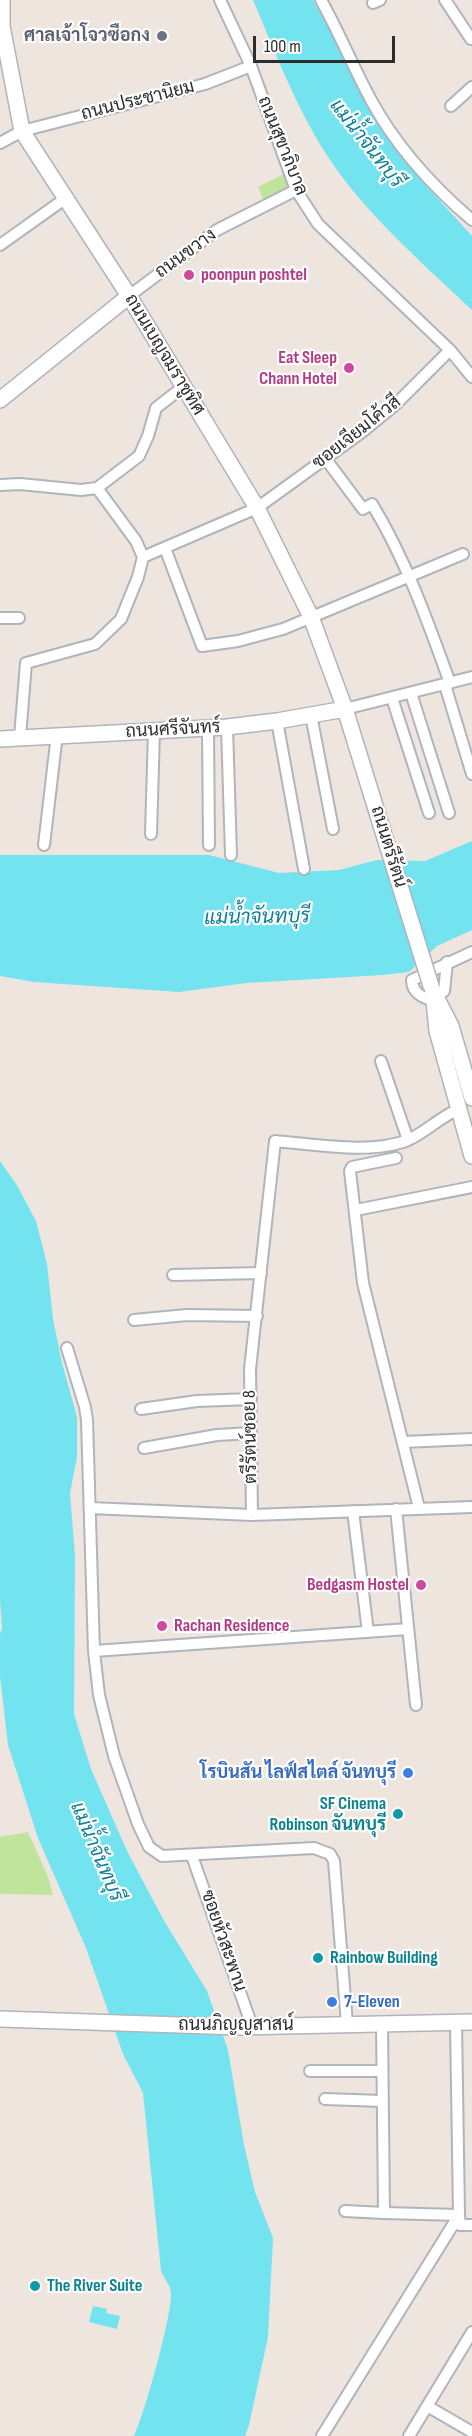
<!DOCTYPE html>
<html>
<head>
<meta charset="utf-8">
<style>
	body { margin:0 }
	#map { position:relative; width:472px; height:2436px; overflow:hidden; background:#eee5df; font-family:"Sofia Sans Condensed",sans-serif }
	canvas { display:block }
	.scale { position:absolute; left:253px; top:36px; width:142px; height:27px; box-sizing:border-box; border:3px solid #2d2d2d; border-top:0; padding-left:8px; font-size:18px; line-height:21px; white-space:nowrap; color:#2d2d2d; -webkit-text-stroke:4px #fff; paint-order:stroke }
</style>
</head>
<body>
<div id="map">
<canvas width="472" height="2436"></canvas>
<div class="scale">100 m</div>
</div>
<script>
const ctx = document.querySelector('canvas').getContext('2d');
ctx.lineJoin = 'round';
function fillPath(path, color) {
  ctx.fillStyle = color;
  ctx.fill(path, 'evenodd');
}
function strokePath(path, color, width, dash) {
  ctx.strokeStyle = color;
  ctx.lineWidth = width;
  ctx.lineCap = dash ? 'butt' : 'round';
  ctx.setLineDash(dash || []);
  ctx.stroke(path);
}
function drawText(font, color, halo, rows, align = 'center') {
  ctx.font = font + ' "Sofia Sans Condensed",Sarabun,sans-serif';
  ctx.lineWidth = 4.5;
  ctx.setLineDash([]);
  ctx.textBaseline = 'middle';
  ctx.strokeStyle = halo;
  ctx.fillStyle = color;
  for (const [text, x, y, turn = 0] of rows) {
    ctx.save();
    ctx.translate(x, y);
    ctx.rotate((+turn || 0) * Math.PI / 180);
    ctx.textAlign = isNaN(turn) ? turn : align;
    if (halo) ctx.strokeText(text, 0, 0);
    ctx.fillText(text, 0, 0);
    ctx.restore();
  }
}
fillPath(new Path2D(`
	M284,174L289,182L287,189L264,201L258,187Z
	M28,1832L48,1877L53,1895L0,1894V1837Z`), '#c1e49c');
fillPath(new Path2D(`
	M253,0H313L389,139L419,178L472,236V310C417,258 357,207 318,141C292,97 273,47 253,0Z
	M472,841V930L437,946L409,972L383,975L246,983L179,992L34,982L0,976V855H209L279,873L339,870L377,860L425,861Z
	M0,1161L18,1187L36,1221L47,1264L53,1319L62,1363L77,1417V1457L70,1493L75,1556L74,1714L91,1769L127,1851L163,1919L207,1991L228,2050L244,2145L255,2192L273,2238L268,2337L249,2425L245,2436H134C144,2416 173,2312 171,2292C170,2285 164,2278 161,2271L143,2093L123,2054L86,1948L38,1838L8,1745L0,1676V1634L2,1628L0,1599Z
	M93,2306L107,2309L106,2313L120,2316L117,2329L89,2322Z`), '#73e3f0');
const street = new Path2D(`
	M220,0L251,66L296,190L318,224L450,350L472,377
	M321,0C339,32 353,67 371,100C396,146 432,186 472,220
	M445,0L471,39
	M373,3L380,0
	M451,106L472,87
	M0,143L22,131L205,84L251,66
	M0,245L66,198
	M129,296L217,230L296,190
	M325,458L363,509L372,504C406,560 428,622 450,683
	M0,485L20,484L81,490L97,488L139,456L148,436L156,408L183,387
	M165,548L202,646L238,641L283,629L463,554
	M143,557L257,508L362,432L396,404L450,350
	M0,618H19
	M445,685L472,774
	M411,693L449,813
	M392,698L429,813
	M345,709L472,677
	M311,715L333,829
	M277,721L304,869
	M227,727L231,855
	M208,729L209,845
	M20,737L26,663L95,644L121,619L138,577L143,557L136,541L97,488
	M151,834L154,731
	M44,845L57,734
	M436,998L444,991L447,962
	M433,1000C422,998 412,992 412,980L472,952
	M381,1061L408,1140
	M459,1109C440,1117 426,1132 408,1140C371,1155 314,1144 275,1141L250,1369L252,1515L472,1507
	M396,1158L352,1167L350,1171L363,1283L419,1508
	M356,1210L472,1187
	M173,1275L261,1273
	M134,1320L187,1315L257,1316
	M67,1348L85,1407L87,1420L94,1651L99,1695L114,1756L138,1824L149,1847L162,1856L314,1848L330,1854L334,1861L347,2024
	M141,1409L197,1401L251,1399
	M403,1442L472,1439
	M144,1448L217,1435L251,1433
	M90,1508L252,1515
	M396,1509L416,1705
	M353,1511L368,1632
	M94,1651L408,1629
	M192,1856L252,2026
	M382,2024L384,2213L459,2215L460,2225H472
	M310,2071H381
	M325,2099L382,2101
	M345,2211L384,2213
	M427,2406L472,2432
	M322,2436L459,2215L456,2022
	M409,2436L472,2332`);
const secondary = new Path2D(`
	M2,0V26L22,131L129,296L257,508L311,617L345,709L380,822
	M0,400L129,296
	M0,739L227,727L277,721L345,709
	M433,991L437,1031L472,1156
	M437,999L451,1026L472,1098
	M0,2019L239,2027L472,2022`);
strokePath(street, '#afb4bd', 14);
strokePath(secondary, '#afb4bd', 18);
strokePath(street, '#fff', 10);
strokePath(secondary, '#fff', 15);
const secondaryBridge = new Path2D(`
	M380,822L431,986`);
strokePath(secondaryBridge, '#afb4bd', 18, []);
strokePath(secondaryBridge, '#fff', 15);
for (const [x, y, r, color] of [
	[162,36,6,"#6b7280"],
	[189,275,6,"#d1479c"],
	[349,368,6,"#d1479c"],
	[421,1585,6,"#d1479c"],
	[162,1626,6,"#d1479c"],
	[408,1773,6,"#3f7fe0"],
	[398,1814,6,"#0f9aa8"],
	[318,1958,6,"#0f9aa8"],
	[332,2002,6,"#3f7fe0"],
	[35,2286,6,"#0f9aa8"]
]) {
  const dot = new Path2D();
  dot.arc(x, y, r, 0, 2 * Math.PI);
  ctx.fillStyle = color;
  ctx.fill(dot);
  strokePath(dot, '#fff', 2);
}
drawText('bold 18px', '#5b616d', '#fff', [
	["ศาลเจ้าโจวซือกง",150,36]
], 'right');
drawText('18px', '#2d2d2d', '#fff', [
	["ถนนประชานิยม",138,101,-14],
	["ถนนสุขาภิบาล",282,146,68],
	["ถนนขวาง",186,254,-36],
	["ถนนเบญจมราชูทิศ",164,355,59],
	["ซอยเจียมโค้วสี",357,433,-38],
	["ถนนศรีจันทร์",173,730,-3],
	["ถนนตรีรัตน์",388,847,73],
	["ตรีรัตน์ซอย 8",251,1437,-91],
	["ซอยหัวสะพาน",223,1941,71],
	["ถนนภิญญสาสน์",236,2025]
]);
drawText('bold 18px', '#b23c85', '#fff', [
	["poonpun poshtel",201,275],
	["Eat Sleep",337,358,"right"],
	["Chann Hotel",337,379,"right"],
	["Bedgasm Hostel",409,1585,"right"],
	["Rachan Residence",174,1626]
], 'left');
drawText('bold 18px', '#366cbe', '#fff', [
	["โรบินสัน ไลฟ์สไตล์ จันทบุรี",396,1773],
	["7-Eleven",344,2002,"left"]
], 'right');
drawText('bold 18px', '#0d838f', '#fff', [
	["SF Cinema",386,1804,"right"],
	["Robinson จันทบุรี",386,1825,"right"],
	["Rainbow Building",330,1958],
	["The River Suite",47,2286]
], 'left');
drawText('italic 20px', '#0d809a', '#fff', [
	["แม่น้ำจันทบุรี",366,144,52],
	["แม่น้ำจันทบุรี",257,918,-1],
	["แม่น้ำจันทบุรี",96,1852,67]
]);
</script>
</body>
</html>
